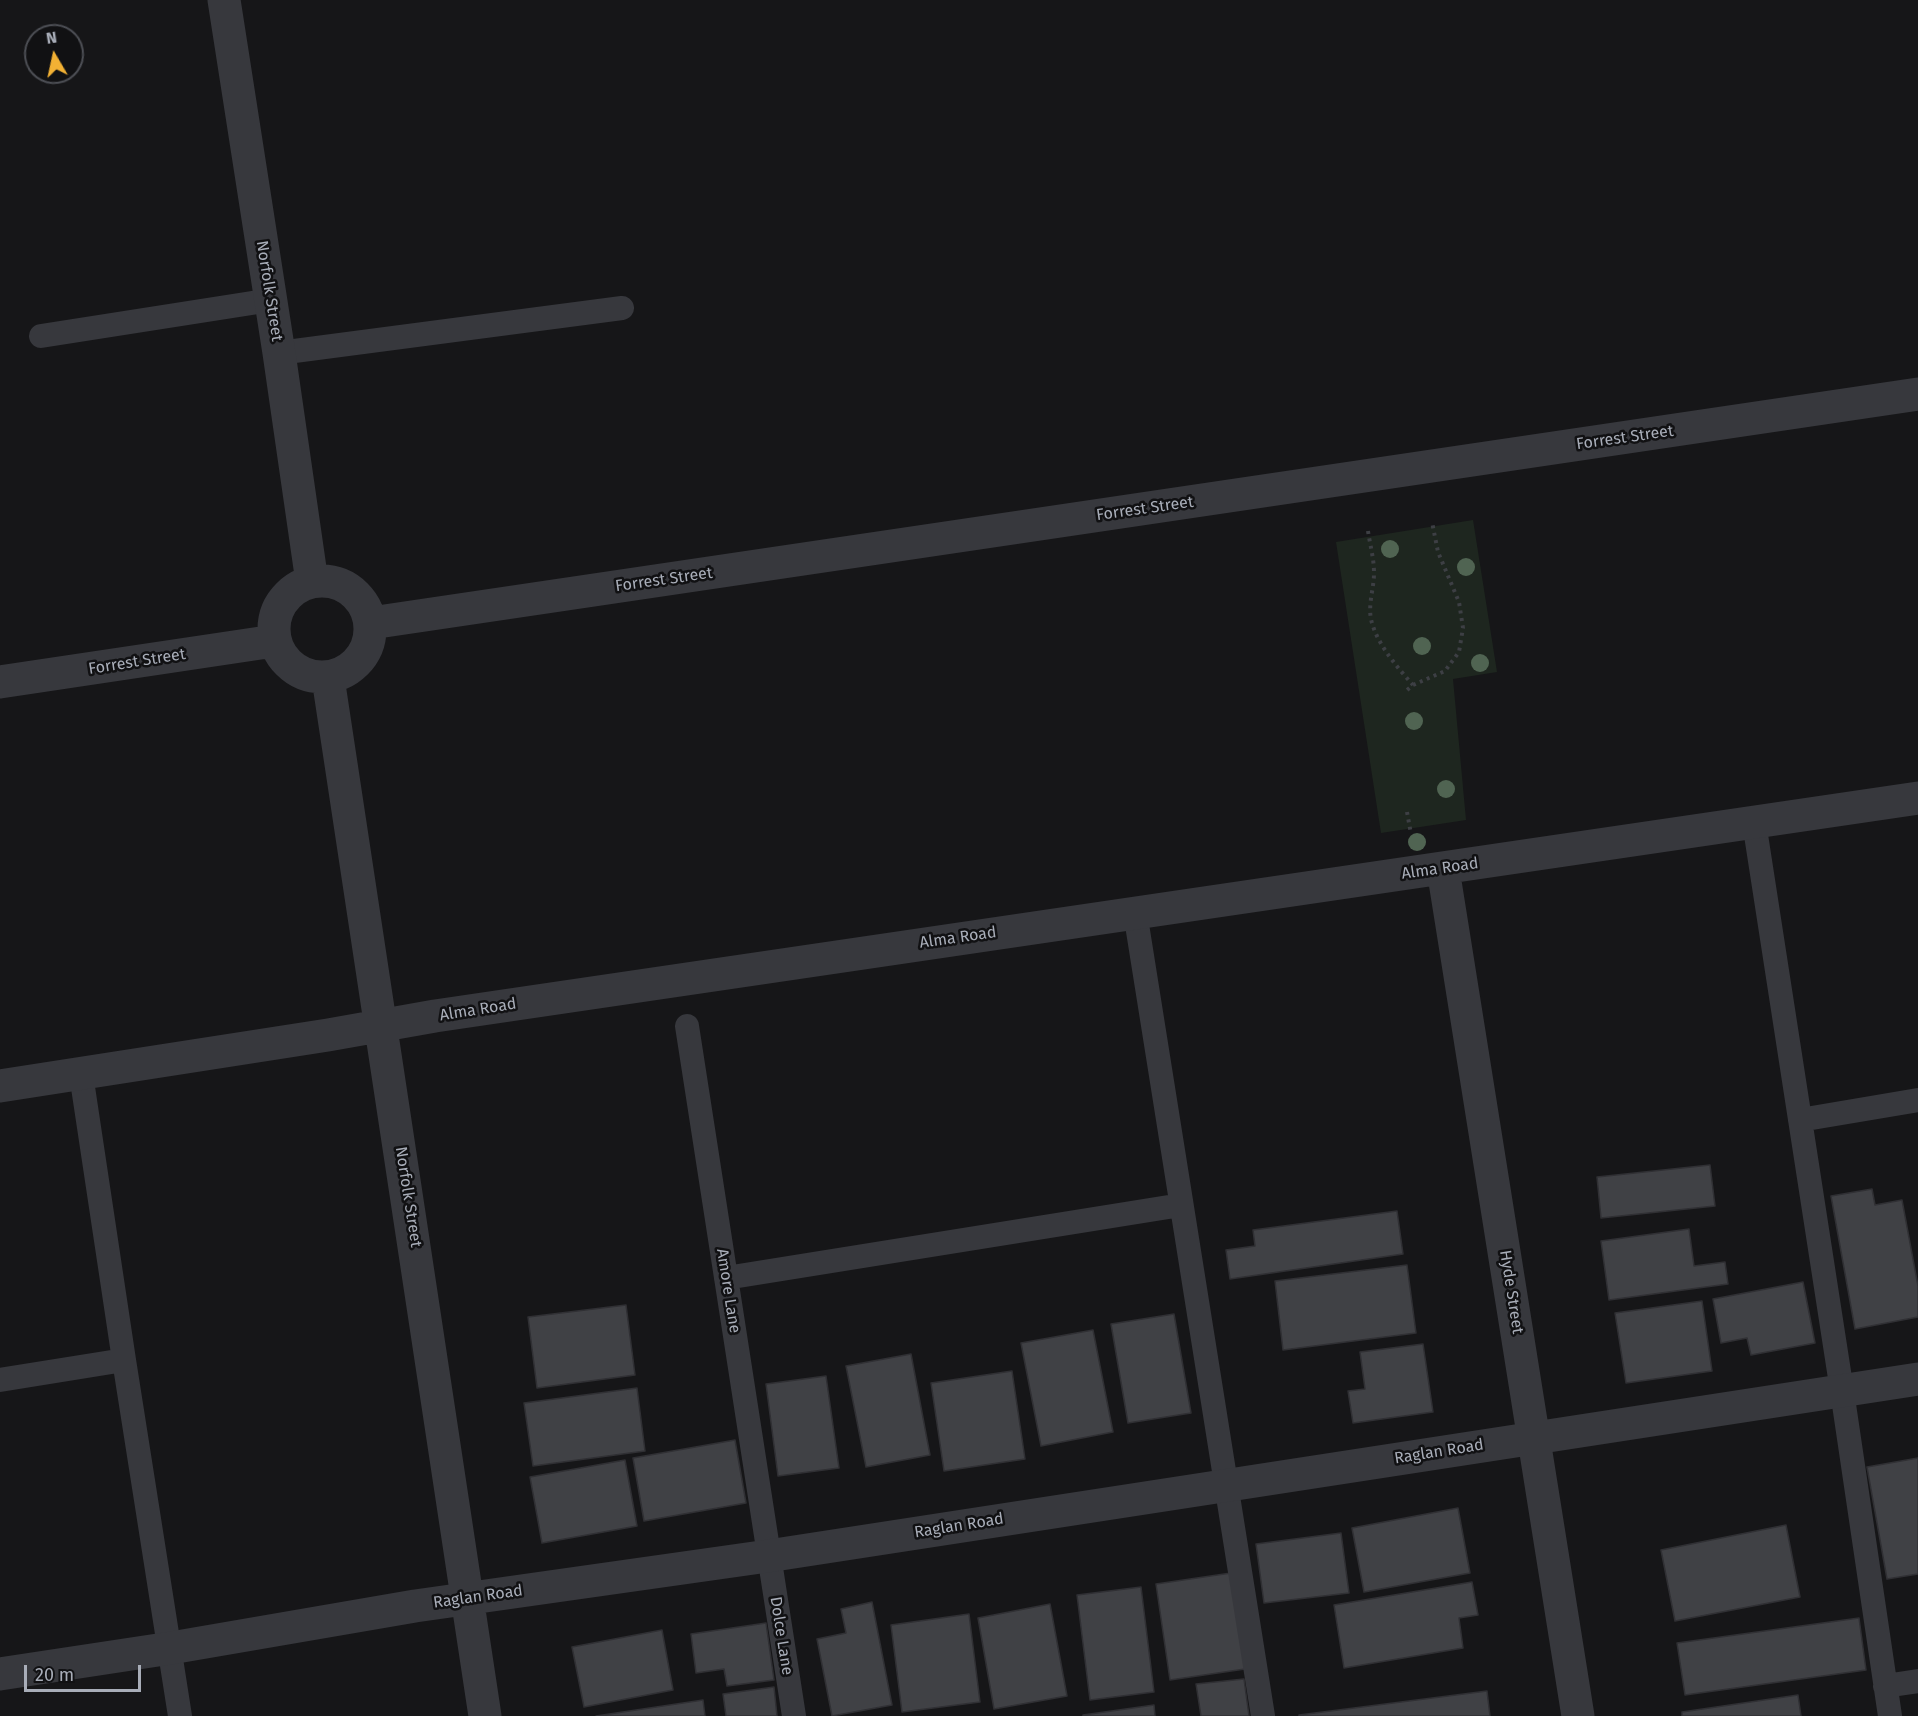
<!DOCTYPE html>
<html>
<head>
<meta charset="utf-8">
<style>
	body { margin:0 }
	#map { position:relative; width:1918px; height:1716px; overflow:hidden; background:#161618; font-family:"Fira Sans",sans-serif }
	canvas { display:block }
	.north { position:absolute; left:24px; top:24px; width:60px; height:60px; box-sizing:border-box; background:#111113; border:2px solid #4d4f55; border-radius:50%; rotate:351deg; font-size:16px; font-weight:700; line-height:24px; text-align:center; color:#a8adb8 }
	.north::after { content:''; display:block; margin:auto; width:21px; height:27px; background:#f2b134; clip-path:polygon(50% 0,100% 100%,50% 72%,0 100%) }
	.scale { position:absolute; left:24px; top:1665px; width:117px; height:27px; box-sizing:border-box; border:3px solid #a8adb8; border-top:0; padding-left:8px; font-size:18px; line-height:21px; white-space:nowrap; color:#a8adb8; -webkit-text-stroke:4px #111113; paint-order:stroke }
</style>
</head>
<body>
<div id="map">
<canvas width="1918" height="1716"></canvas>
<div class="north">N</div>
<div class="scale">20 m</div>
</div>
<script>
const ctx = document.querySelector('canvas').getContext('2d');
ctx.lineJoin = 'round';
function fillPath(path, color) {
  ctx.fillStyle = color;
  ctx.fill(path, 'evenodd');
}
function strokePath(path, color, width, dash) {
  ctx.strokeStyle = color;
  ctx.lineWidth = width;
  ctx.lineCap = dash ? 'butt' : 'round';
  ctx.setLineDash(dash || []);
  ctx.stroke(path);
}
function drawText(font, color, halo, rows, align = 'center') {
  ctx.font = font + ' "Fira Sans",sans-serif';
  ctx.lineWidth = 5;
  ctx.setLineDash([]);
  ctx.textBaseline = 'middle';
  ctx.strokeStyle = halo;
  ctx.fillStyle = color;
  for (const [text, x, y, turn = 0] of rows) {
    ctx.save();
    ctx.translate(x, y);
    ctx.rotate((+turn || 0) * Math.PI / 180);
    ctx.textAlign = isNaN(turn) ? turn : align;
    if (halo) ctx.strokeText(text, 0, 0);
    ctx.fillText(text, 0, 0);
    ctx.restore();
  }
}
fillPath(new Path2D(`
	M1473,520L1497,672L1453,679L1466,820L1381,833L1336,542Z`), '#1e261f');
const building = new Path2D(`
	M1710,1165L1715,1206L1601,1218L1597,1177Z
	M1872,1189L1875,1205L1902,1200L1918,1286V1317L1855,1329L1831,1196Z
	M1397,1211L1403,1254L1230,1279L1226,1250L1255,1246L1253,1230Z
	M1689,1229L1694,1266L1725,1262L1728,1284L1609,1300L1601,1241Z
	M1407,1265L1416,1333L1283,1350L1275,1281Z
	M1803,1282L1815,1343L1751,1355L1747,1338L1721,1343L1713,1299Z
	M1702,1301L1712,1371L1626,1383L1615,1313Z
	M626,1305L635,1375L537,1388L528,1317Z
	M1174,1314L1191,1413L1128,1423L1111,1324Z
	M1093,1330L1113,1432L1041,1446L1021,1343Z
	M1423,1344L1433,1412L1353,1423L1348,1391L1365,1389L1360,1352Z
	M911,1354L930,1455L866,1467L846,1366Z
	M1012,1371L1025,1459L944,1471L931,1383Z
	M826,1376L839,1468L778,1476L766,1384Z
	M637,1388L645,1451L533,1466L524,1403Z
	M735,1440L746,1503L644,1521L633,1458Z
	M1918,1458V1574L1887,1579L1867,1467Z
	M625,1460L637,1526L542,1543L530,1477Z
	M1458,1508L1470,1573L1364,1592L1352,1528Z
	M1786,1525L1800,1597L1675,1621L1661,1550Z
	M1341,1533L1349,1593L1264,1603L1256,1544Z
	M1231,1573L1245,1669L1170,1680L1156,1584Z
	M1472,1582L1478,1615L1459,1618L1463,1648L1344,1668L1334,1605Z
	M1141,1587L1154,1692L1090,1700L1077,1595Z
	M872,1602L892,1705L832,1716L817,1639L846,1633L841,1609Z
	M1050,1604L1067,1696L994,1709L978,1618Z
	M969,1614L980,1702L902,1712L891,1625Z
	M1859,1618L1866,1670L1685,1695L1677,1643Z
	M766,1623L774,1680L727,1686L724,1669L696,1673L691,1634Z
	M662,1630L673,1690L584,1707L572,1647Z
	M1244,1679L1249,1716H1201L1196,1684Z
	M774,1687L777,1716H726L723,1694Z
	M1487,1691L1490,1716H1299V1715Z
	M1798,1695L1801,1716H1682V1712Z
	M703,1700L705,1716H596Z
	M1154,1705L1155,1716H1083V1715Z`);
fillPath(building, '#404145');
strokePath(building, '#303034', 1.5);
strokePath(new Path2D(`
	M1368,531C1370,545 1374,558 1374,573C1374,588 1368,604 1371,619C1376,643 1397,667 1413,685L1406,691
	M1413,685L1445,671L1459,652L1463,628L1459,602L1438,552L1432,522
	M1407,812L1411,834`), '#3d3f44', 4, [3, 4.5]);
strokePath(new Path2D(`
	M41,336L271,300
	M279,353L622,308
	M1754,822L1842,1391L1890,1716
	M1135,912L1263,1716
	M687,1026L794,1716
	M81,1074L124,1360L180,1716
	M1800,1120L1918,1100
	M726,1278L1181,1205
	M0,1380L124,1360
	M1885,1686L1918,1681`), '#37383d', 24);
strokePath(new Path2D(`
	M224,0L279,353L312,582
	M274 629a48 48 0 1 1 96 0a48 48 0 1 1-96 0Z
	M371,623L1918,394
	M328,678L485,1716
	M0,682L274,641
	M1443,869L1578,1716
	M0,1086L328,1035L435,1016L1918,798
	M0,1674L171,1648L415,1606L768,1556L1918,1379`), '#37383d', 33);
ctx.fillStyle = '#506452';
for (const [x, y] of [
	[1390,549],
	[1466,567],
	[1422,646],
	[1480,663],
	[1414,721],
	[1446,789],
	[1417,842]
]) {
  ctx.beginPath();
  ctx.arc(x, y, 9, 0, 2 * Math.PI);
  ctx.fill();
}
drawText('16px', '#a8adb8', '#111113', [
	["Norfolk Street",269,291,81],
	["Forrest Street",1625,438,-8],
	["Forrest Street",1145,509,-8],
	["Forrest Street",664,580,-8],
	["Forrest Street",137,662,-9],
	["Alma Road",1440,869,-8],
	["Alma Road",958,938,-8],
	["Alma Road",478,1010,-9],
	["Norfolk Street",408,1197,81],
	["Amore Lane",728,1291,81],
	["Hyde Street",1511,1292,81],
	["Raglan Road",1439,1452,-9],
	["Raglan Road",959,1526,-9],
	["Raglan Road",478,1597,-8],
	["Dolce Lane",781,1636,81]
]);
</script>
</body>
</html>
